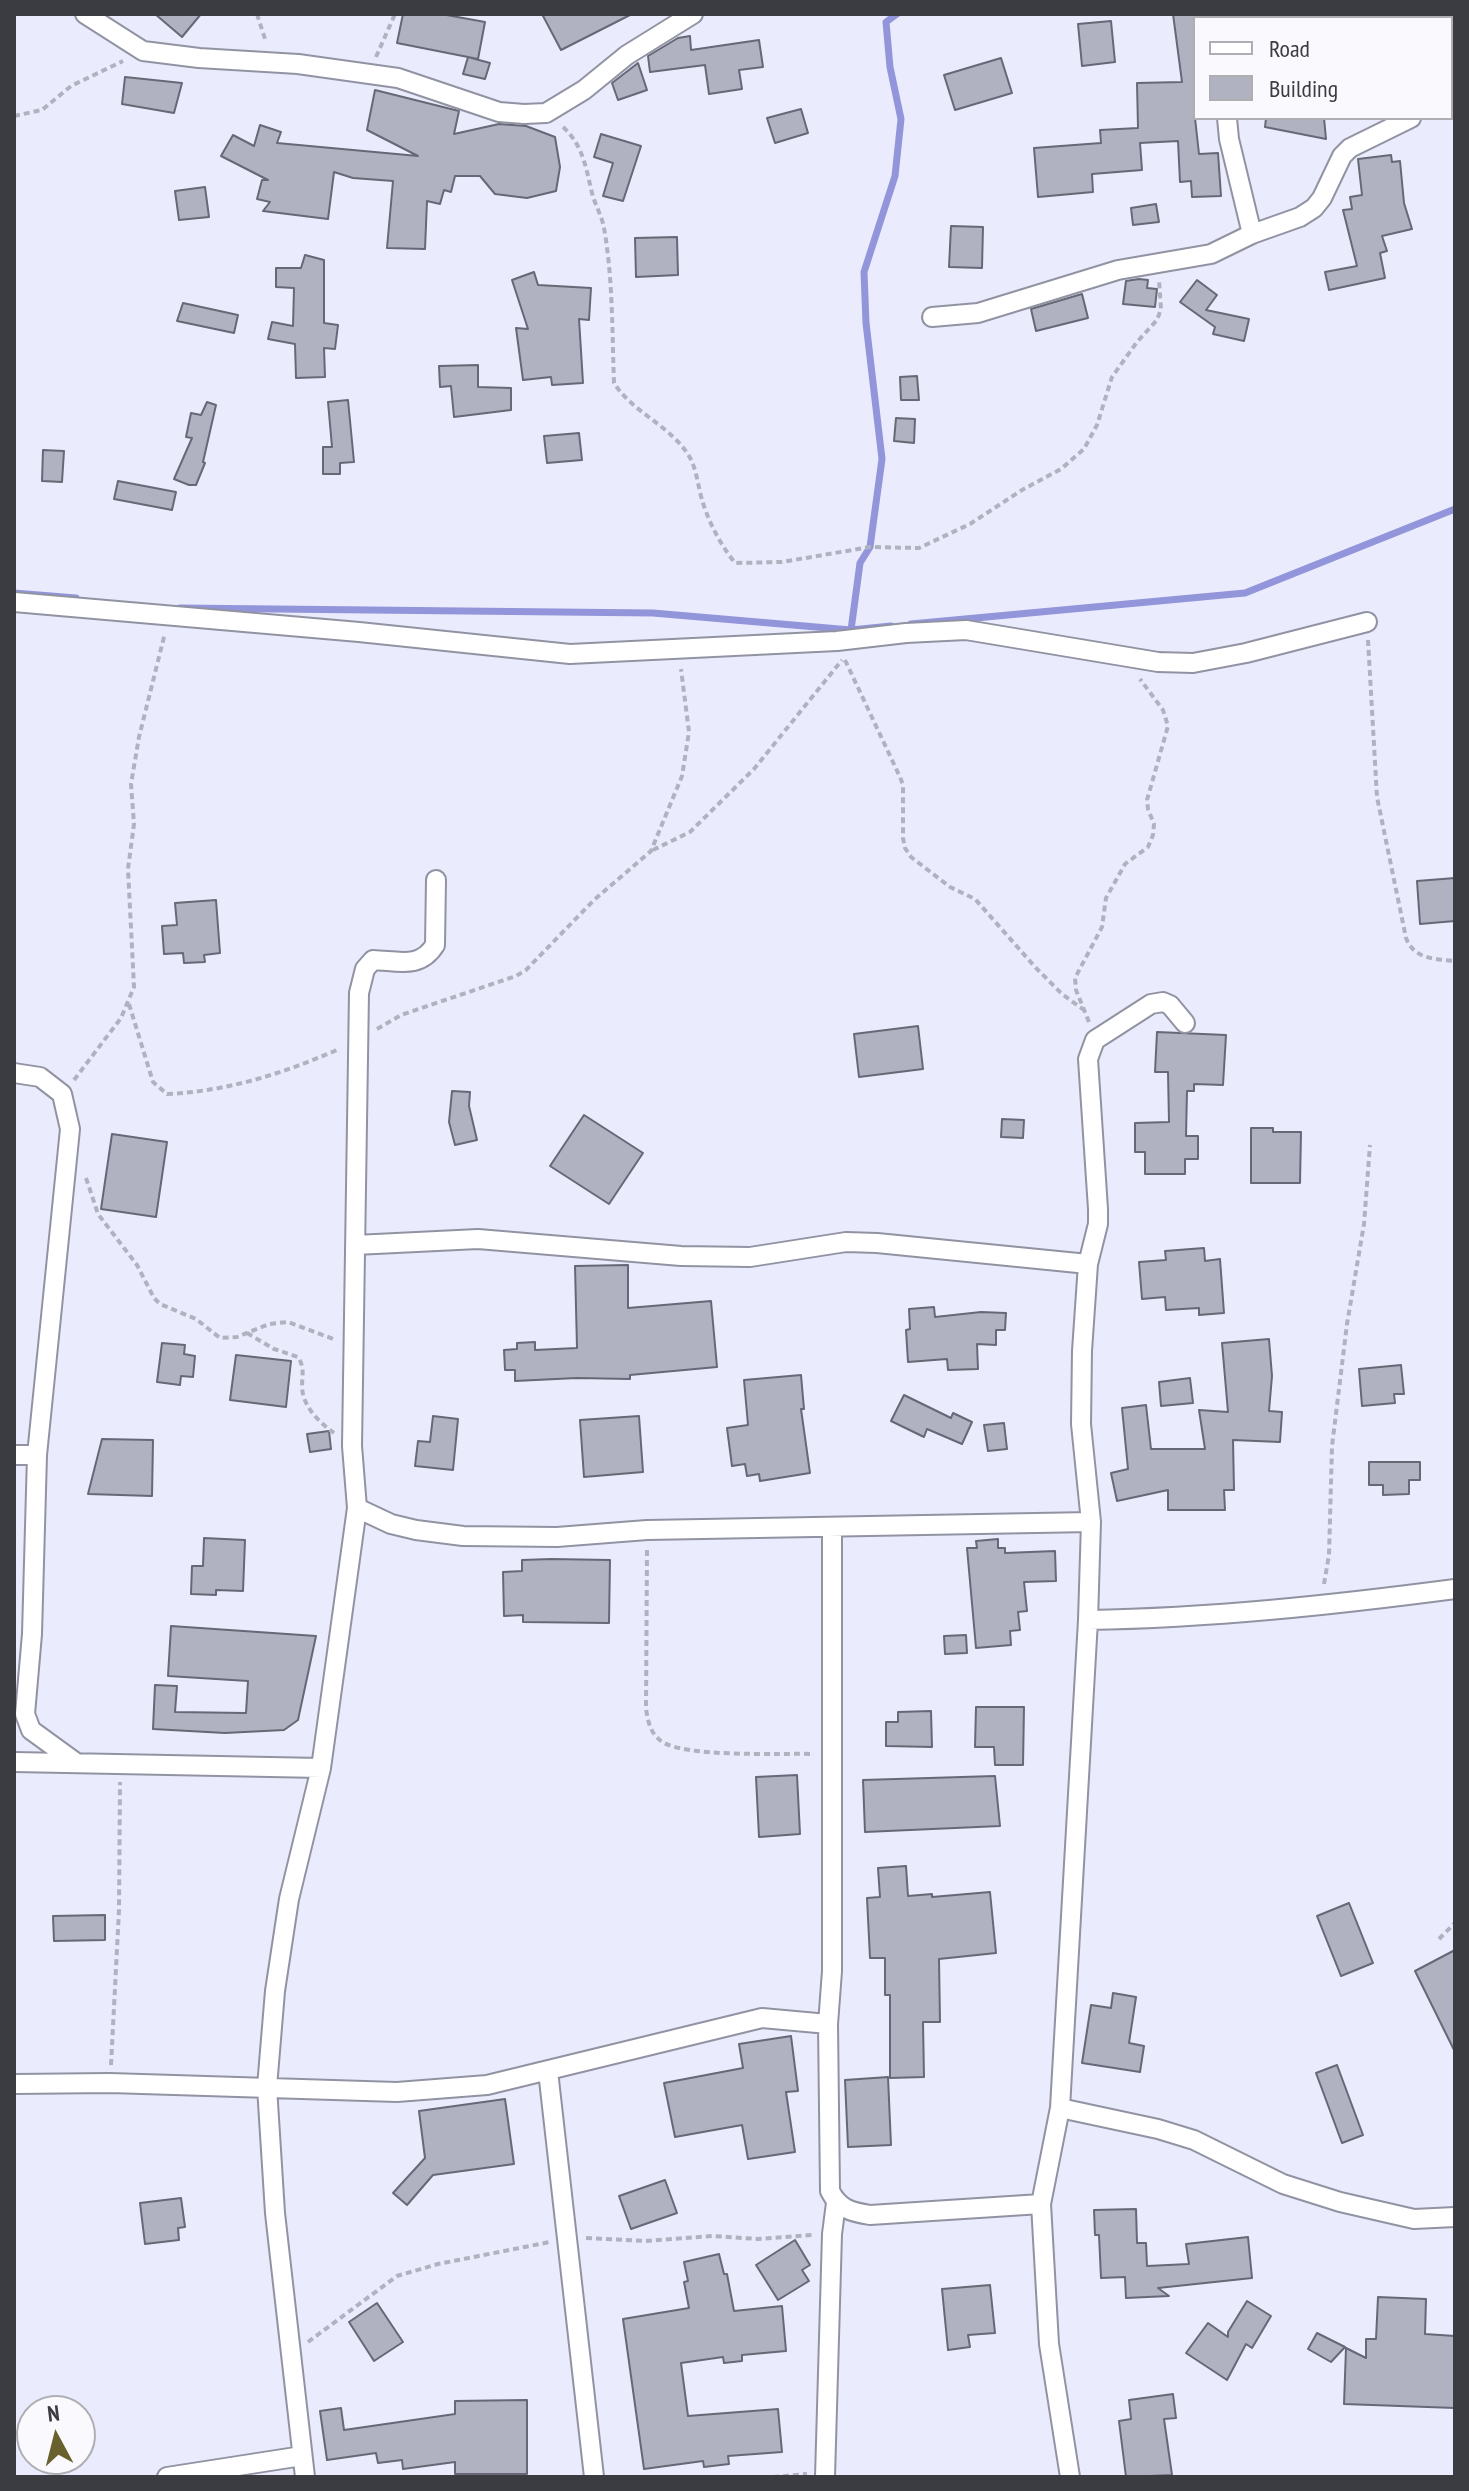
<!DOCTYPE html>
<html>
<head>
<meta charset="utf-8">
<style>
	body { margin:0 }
	#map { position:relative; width:1469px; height:2491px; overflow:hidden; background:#eaecfd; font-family:"PT Sans Narrow",sans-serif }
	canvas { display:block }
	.frame { position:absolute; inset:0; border:16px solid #3b3b42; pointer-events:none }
	.legend { position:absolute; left:1193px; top:16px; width:260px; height:104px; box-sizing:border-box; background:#fafafe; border:2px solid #aeaeb3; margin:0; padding:10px 14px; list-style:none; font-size:24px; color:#3b3b42 }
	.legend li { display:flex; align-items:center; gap:16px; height:40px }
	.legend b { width:40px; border:2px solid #aeaeb3 }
	.north { position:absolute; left:16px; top:2395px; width:80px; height:80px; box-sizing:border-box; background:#fafafe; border:2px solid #aeaeb3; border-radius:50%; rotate:353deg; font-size:22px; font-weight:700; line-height:32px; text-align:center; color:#3b3b42 }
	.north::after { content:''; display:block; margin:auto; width:28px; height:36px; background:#69612d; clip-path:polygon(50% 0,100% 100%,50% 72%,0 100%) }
</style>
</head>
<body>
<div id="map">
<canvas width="1469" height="2491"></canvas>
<div class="frame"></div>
<ul class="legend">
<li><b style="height:10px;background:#fff"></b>Road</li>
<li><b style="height:22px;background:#b0b2c2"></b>Building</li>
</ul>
<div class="north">N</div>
</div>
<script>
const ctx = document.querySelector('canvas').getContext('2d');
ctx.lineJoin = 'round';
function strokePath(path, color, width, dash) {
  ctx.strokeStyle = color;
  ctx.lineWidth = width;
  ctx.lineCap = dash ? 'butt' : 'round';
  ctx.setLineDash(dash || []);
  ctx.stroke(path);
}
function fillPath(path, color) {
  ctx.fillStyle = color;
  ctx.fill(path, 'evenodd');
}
strokePath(new Path2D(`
	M14,593L76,598
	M180,608L653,613L851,630L891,626
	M911,624L1245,593L1455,509
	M851,630L860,563L870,547L882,459L866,323L864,272L895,176L901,119L890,67L886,22L897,14`), '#9295da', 7);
const building = new Path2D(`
	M155,14H201L182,37Z
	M403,14H441L485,22L478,59L397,43Z
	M542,14H632L561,50Z
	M1173,14H1195V118L1199,154L1218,153L1221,196L1192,197L1191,181L1180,182L1178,141L1140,143L1142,170L1092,174L1093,192L1038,197L1034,148L1101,143L1100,130L1138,128L1137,83L1182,82Z
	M1111,21L1115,62L1082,66L1078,24Z
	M690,36L691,50L759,40L763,67L739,70L742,89L709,94L705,65L650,72L648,56L678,38Z
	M468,57L490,63L485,79L463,74Z
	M1001,58L1012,93L955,110L944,75Z
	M638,63L647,90L618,100L612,83Z
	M125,77L182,83L174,113L122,104Z
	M375,90L459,111L454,134L499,124L526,126L555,137L560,167L556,191L527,198L495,194L480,176H455L451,192L444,190L440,204L427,201L425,249L387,248L393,181L353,178L334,172L328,219L263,211L270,202L257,199L262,180H268L221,156L233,135L254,146L260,125L281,132L277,143L418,156L367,130Z
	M801,109L808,133L775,143L767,118Z
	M1266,118H1324L1326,139L1265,127Z
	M601,134L641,146L623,201L603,196L613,163L594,157Z
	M1391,155L1392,162L1400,161L1404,203L1412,229L1382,236L1387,251L1380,253L1385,278L1329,290L1325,272L1357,266L1343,210L1352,209L1350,197L1362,195L1358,159Z
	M205,187L209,217L179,220L175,191Z
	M1156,204L1159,222L1133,225L1131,208Z
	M951,226L983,227L982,268L949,267Z
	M677,237L678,275L636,277L635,238Z
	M305,255L324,260V323L338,325L335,349L324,348L325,377L296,378L295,344L268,339L272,322L293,326L294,288L276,287V268H301Z
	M534,272L538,285L591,288L589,320L579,319L583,383L552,385L551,377L523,380L516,328L528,329L512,280Z
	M1139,279L1148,280L1147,288L1157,289L1155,307L1123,304L1126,281Z
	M1197,280L1217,295L1206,310L1249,319L1244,341L1213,334L1215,327L1180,302Z
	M1082,294L1088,318L1036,331L1031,309Z
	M183,303L238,315L234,333L177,321Z
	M478,365V387L511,388V410L454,417L451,386L440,387L439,366Z
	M917,376L919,400H901L900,377Z
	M348,400L354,462L340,463V474H323V447H332L328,402Z
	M207,402L216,405L203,462L205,463L196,485H189L174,479L192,438L186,437L191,413L201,415Z
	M896,418L915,419L914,443L894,441Z
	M579,433L582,460L547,463L544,436Z
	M43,450L64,451L62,482L42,481Z
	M118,481L176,492L172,510L114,499Z
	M1455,878V921L1420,924L1417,881Z
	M216,900L220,953L204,955L205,962L184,963L183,953L164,954L162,926L177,925L175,903Z
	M918,1026L923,1069L859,1077L854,1034Z
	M1157,1032L1226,1035L1223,1085L1194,1084V1091H1187L1186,1136H1198V1159H1185V1174H1145V1152H1135V1123L1169,1122L1168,1072H1155Z
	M452,1091L470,1092L469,1106L477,1140L455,1145L449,1122Z
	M584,1115L643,1153L609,1204L550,1166Z
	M1002,1119L1024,1120L1023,1138L1001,1137Z
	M1251,1128H1273V1132H1301L1300,1183H1251Z
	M112,1134L167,1142L156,1217L101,1209Z
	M1204,1248L1205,1261L1220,1259L1224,1313L1199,1315V1308L1166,1310L1165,1297L1142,1299L1139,1262L1166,1260L1165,1251Z
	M628,1265V1308L711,1301L717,1367L630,1375V1379L577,1378L515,1381V1370H505L504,1350L517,1349V1343L535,1342V1350L577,1348L575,1266Z
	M934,1307L935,1317L981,1312L1006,1313L1005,1330H996V1345L977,1344L978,1369L948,1370L947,1359L908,1362L906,1330L910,1329L909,1309Z
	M1269,1339L1272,1376L1269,1411L1282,1412L1280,1442L1233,1440L1234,1490H1224L1225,1510H1168V1490L1117,1501L1111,1473L1128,1469L1122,1408L1146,1405L1151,1449H1205L1199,1410L1228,1412L1222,1343Z
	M162,1343L185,1345L184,1354L195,1356L193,1377L181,1376L180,1385L157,1382Z
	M236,1355L291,1361L286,1407L230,1400Z
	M1401,1365L1404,1394H1394L1395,1403L1362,1406L1359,1369Z
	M801,1375L804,1409H801L810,1473L760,1481L759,1474L747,1476L745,1464L732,1466L727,1428L748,1425L744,1380Z
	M1190,1378L1193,1403L1161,1406L1159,1382Z
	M904,1395L951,1418L953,1413L972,1422L962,1444L927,1429L924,1437L891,1421Z
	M433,1416L458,1419L453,1470L415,1466L418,1441L430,1442Z
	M639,1416L643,1472L584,1477L580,1420Z
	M1004,1423L1007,1449L988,1451L984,1425Z
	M329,1431L331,1449L310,1452L307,1434Z
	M102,1439L153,1440L152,1496L88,1494Z
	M1369,1462H1420V1480H1409V1494L1383,1495V1485H1369Z
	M204,1538L245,1540L243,1591L216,1590V1595L191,1594L192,1566H203Z
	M998,1539V1548H1005V1553L1055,1551L1056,1581L1024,1582L1027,1611L1018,1612L1020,1630L1010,1631L1011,1645L976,1648L967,1548H977L976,1541Z
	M551,1559L610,1560L609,1623L523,1622V1615L504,1616L503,1572L522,1571V1560Z
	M171,1626L316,1636L298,1720L284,1730L225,1733L153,1729L155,1685L177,1686L175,1712L246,1713L248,1681L168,1676Z
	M966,1635L967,1653L945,1654L944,1636Z
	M976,1707H1024L1023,1765H995L994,1747H975Z
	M931,1711L932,1747L886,1746V1722H898V1712Z
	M797,1775L800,1834L759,1837L756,1777Z
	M995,1776L1000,1826L865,1832L863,1780Z
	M906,1866L908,1896L932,1894V1897L990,1892L996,1953L939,1959L940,2022H923L924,2077L890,2078V1995H885V1958H870L867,1898L880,1897L878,1868Z
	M1349,1903L1373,1963L1341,1976L1317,1916Z
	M105,1915V1940L54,1941L53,1916Z
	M1455,1950V2052L1415,1971Z
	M1113,1993L1136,1997L1129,2043L1144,2046L1140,2072L1082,2063L1091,2005L1111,2008Z
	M791,2036L798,2091L786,2092L795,2152L748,2159L742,2125L675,2137L664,2083L743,2068L739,2044Z
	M1337,2065L1363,2135L1342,2143L1316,2073Z
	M888,2077L891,2145L848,2147L845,2080Z
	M505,2099L514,2164L433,2175L407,2205L393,2193L425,2158L419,2111Z
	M665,2180L677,2213L631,2229L619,2196Z
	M181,2198L185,2227L178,2228L179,2240L145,2244L140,2203Z
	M1136,2209L1137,2243H1146L1147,2266L1189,2264L1186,2244L1248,2237L1252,2278L1158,2288L1169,2296L1126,2298L1125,2277L1101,2278L1099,2235H1095L1094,2210Z
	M795,2240L810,2265L802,2270L809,2281L778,2300L756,2265Z
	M719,2254L724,2274H727L734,2311L782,2306L786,2351L742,2355V2361L724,2363L723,2357L681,2363L688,2416L778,2409L782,2452L728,2456L729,2464L704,2467L703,2461L644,2469L623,2319L689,2308L684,2282L688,2281L684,2262Z
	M990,2285L995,2333L968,2335L970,2347L948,2350L942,2289Z
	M1378,2297L1426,2299L1425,2334L1455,2336V2408L1344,2404L1346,2348L1366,2358V2339H1376Z
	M1247,2301L1271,2316L1252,2348L1246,2344L1227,2380L1186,2353L1208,2323L1228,2337V2332Z
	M377,2303L403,2342L374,2361L349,2322Z
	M1317,2333L1345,2347L1331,2362L1308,2349Z
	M1173,2394L1176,2418L1164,2419L1172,2475L1126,2477L1119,2421L1131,2419L1129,2400Z
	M527,2400V2474H455V2462L403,2469L402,2460L378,2463L376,2453L327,2460L320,2411L341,2408L344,2430L455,2414V2401Z`);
fillPath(building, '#b0b2c2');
strokePath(building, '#676876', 2);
const street = new Path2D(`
	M85,14L143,51L199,58L298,64L398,78L499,112L524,114L546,113L584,90L627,55L693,14
	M1265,18L1270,14
	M1451,99L1455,97
	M1227,118L1229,139L1252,234
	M932,317L978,313L1118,270L1211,254L1252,234L1300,217L1314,208L1322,198L1342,156L1350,148L1411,118
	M14,602L359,632L570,654L837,641L906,633L966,630L1158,662L1193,663L1246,653L1367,622
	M14,1073L40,1077L62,1094L70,1129L37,1455L32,1634L25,1714L31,1730L75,1762
	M355,1245L478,1239L681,1256L750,1257L846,1242L877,1243L1088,1264
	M14,1455H37
	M357,1508L391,1524L416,1530L463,1536L557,1537L647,1530L1091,1522
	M832,1527V1971L828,2024L830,2191C839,2209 851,2212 870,2215L1041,2204
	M1088,1620C1211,1618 1333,1605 1455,1589
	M14,1762L321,1768
	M548,2071L594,2477
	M14,2084L110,2083L397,2092L487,2085L762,2018L828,2024
	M1060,2108L1158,2129L1194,2140L1283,2184L1340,2202L1414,2219L1455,2217
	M167,2477L302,2456
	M305,2477L275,2213L267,2087L275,1991L289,1899L321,1768L357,1508L352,1446L359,993L365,969L373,960C399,961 420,969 435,945L436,880
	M825,2477L832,2234L836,2203
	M1070,2477L1049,2344L1041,2204L1060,2108L1088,1620L1091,1522L1081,1424L1082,1351L1088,1264L1098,1224V1209L1088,1059L1095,1040L1151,1004L1163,1002L1170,1005L1185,1023`);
strokePath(street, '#9193a2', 22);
strokePath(new Path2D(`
	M257,14L266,42
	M376,57L395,14
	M14,116L42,110L71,86L123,61
	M563,127C583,145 586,168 592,193C595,205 602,216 604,228C613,279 612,331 614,383C633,413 670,425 689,456C697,469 698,488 703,503C710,525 721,545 735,563L782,562L870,547L919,548L970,524L1022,490L1061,469L1084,449L1097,425L1112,377L1137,342L1157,320L1161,309L1159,280
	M1368,640L1377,797L1406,938C1414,959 1434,959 1455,961
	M845,660L900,777L903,785V838L905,848L911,857L950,887L975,899L1036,968L1062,994L1084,1010
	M653,850L690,832L754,769L842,660
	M129,1004L153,1082L167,1094C229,1091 281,1074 337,1050
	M1089,1022L1076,990L1075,978L1102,927L1106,898L1125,864L1148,847L1153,835L1154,824L1148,809L1147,800L1168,726L1163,710L1140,679
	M377,1029L401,1015L516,976L526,970L594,900L651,851L682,776L689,732L681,669
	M74,1080L121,1018L134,987L128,869L134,824L131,784L139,737L165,633
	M86,1178L98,1214L137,1265L154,1298L160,1304L196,1319L220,1338L237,1337L269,1324L288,1322L336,1340
	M247,1333L274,1349L298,1357C305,1368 302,1375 302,1387C303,1407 319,1422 334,1433
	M647,1550L646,1709C648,1721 650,1733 661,1741C684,1758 781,1753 814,1754
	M1324,1584L1329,1555L1332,1446L1347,1324L1364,1224L1370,1145
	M1439,1939L1455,1923
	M111,2065L119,1910L120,1782
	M586,2238L645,2241L713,2236L758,2239L813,2235
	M308,2342L397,2276L438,2264L550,2242
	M773,2477L807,2474`), '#b0b2bf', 4, [6, 4]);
strokePath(street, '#fff', 18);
</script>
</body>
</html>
